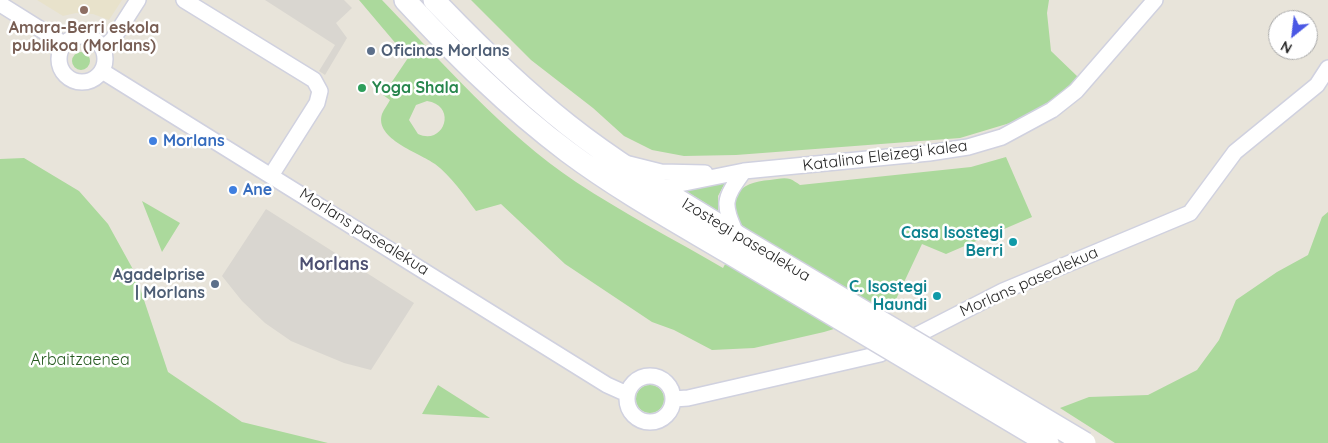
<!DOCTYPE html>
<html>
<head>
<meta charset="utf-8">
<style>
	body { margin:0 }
	#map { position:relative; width:1328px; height:443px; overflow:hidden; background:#e8e4da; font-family:Quicksand,sans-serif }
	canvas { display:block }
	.north { position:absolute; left:1268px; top:10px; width:50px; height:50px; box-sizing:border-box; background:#fff; border:1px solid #a9a9a9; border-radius:50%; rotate:209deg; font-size:14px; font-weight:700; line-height:20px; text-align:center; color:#272727 }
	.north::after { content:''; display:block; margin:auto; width:18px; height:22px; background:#4b58e4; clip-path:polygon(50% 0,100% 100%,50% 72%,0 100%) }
</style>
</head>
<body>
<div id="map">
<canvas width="1328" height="443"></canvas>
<div class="north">N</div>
</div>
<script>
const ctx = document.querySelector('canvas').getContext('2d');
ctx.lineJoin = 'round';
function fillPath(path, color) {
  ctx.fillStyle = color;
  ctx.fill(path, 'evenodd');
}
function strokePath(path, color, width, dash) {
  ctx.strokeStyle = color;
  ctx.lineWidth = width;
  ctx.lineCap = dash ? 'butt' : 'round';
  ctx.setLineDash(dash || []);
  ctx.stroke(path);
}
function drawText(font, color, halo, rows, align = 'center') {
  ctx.font = font + ' Quicksand,sans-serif';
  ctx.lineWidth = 5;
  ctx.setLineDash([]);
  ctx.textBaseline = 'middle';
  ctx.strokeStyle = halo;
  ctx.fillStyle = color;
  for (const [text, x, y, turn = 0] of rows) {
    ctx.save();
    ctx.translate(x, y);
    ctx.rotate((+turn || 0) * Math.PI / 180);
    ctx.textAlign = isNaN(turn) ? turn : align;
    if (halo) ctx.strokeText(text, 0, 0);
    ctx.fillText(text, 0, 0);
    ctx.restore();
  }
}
fillPath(new Path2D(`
	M37,0H122L109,20L93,14L76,13L63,16Z`), '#e8e2cb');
fillPath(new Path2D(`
	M359,0H382C443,63 503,133 576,182C623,213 675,240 723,268L744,228C723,199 738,182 770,180C776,179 785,177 790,179C793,180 797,183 800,185L971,167L1006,157L1032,217L946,254L922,244L890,312L824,332L754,348L712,350L674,330L652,322L565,264L501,204L476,211C464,195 451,176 435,164C420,153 374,139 382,114C384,109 388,104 390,100L383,95L408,58ZM427,101C458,106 444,146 418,134L409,120L416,105Z
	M471,0H1049L1047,13L1051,51L1078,77L1059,95L1038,109L1010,123L960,138L736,155L684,156L652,150L624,136L593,108L531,60Z
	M72 61a9 9 0 1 1 18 0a9 9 0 1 1-18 0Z
	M24,158L79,191L108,224L135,273L168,372L242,422L328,443H0V159Z
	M726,181L718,196V211L683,189Z
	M142,201L180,223L162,252Z
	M1328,212V443H1115L1060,408L1089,397L1148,395L1197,370L1219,340L1236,300L1277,272L1308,255L1322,217Z
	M636 399a14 14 0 1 1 28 0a14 14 0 1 1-28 0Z
	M438,385L490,418L422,414Z`), '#abd99c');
fillPath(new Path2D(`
	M265,0H344L352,8L336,23L347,38L325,75L319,71L335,45Z
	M266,209L414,303L371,370L344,363L291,341L265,323L242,301L222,276Z`), '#d9d6d0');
const minor = new Path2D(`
	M184,0L314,80L320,91L317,103L272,174
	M0,4L64,44
	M59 59a23 23 0 1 1 46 0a23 23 0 1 1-46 0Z
	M103,49L113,39L138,0
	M102,71L607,385L627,394
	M629,164L661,172L705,173
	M655,189L744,171L929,153L968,147L1002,137L1052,110L1076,91L1155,0
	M737,236C723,203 722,201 744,171
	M627 399a23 23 0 1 1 46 0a23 23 0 1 1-46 0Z
	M674,399L688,398L880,354L1003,291L1190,213L1235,152L1317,85L1328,68`);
const secondary = new Path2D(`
	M405,0C456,55 508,107 568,152C619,190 675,221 729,253
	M434,0C476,44 520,87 568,125C621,167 680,201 737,236`);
strokePath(minor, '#d0d1df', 18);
strokePath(secondary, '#d0d1df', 24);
strokePath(minor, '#fff', 15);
strokePath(secondary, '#fff', 21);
const secondaryBridge = new Path2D(`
	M737,236L1085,443
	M729,253L1048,443`);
strokePath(secondaryBridge, '#d0d1df', 24, []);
strokePath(secondaryBridge, '#fff', 21);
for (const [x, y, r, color] of [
	[84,10,5,"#8d6e63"],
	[371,51,5,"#5c6f8a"],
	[362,88,5,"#2e9e5b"],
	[153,141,5,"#3f7fe0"],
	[233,190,5,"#3f7fe0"],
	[1013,242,5,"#0f9aa8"],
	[215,284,5,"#5c6f8a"],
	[937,296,5,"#0f9aa8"]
]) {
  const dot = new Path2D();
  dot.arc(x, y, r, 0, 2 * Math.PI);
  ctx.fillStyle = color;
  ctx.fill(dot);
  strokePath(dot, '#fff', 2);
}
drawText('bold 16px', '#785e54', '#fff', [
	["Amara-Berri eskola",84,28],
	["publikoa (Morlans)",84,46]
]);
drawText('bold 16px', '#4e5e75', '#fff', [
	["Oficinas Morlans",381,51],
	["Agadelprise",205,275,"right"],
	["| Morlans",205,293,"right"]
], 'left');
drawText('bold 16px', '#27864d', '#fff', [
	["Yoga Shala",372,88]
], 'left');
drawText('bold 16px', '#366cbe', '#fff', [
	["Morlans",163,141],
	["Ane",243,190]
], 'left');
drawText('16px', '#272727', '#fff', [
	["Katalina Eleizegi kalea",885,156,-7],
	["Morlans pasealekua",364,232,32],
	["Izostegi pasealekua",746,240,31],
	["Morlans pasealekua",1029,282,-24]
]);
drawText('bold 16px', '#0d838f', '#fff', [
	["Casa Isostegi",1003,233],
	["Berri",1003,251],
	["C. Isostegi",927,287],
	["Haundi",927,305]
], 'right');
drawText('16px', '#275b21', '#fff', [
	["Arbaitzaenea",80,360]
]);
drawText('bold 18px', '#4d5072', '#fff', [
	["Morlans",334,265]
]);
</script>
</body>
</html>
